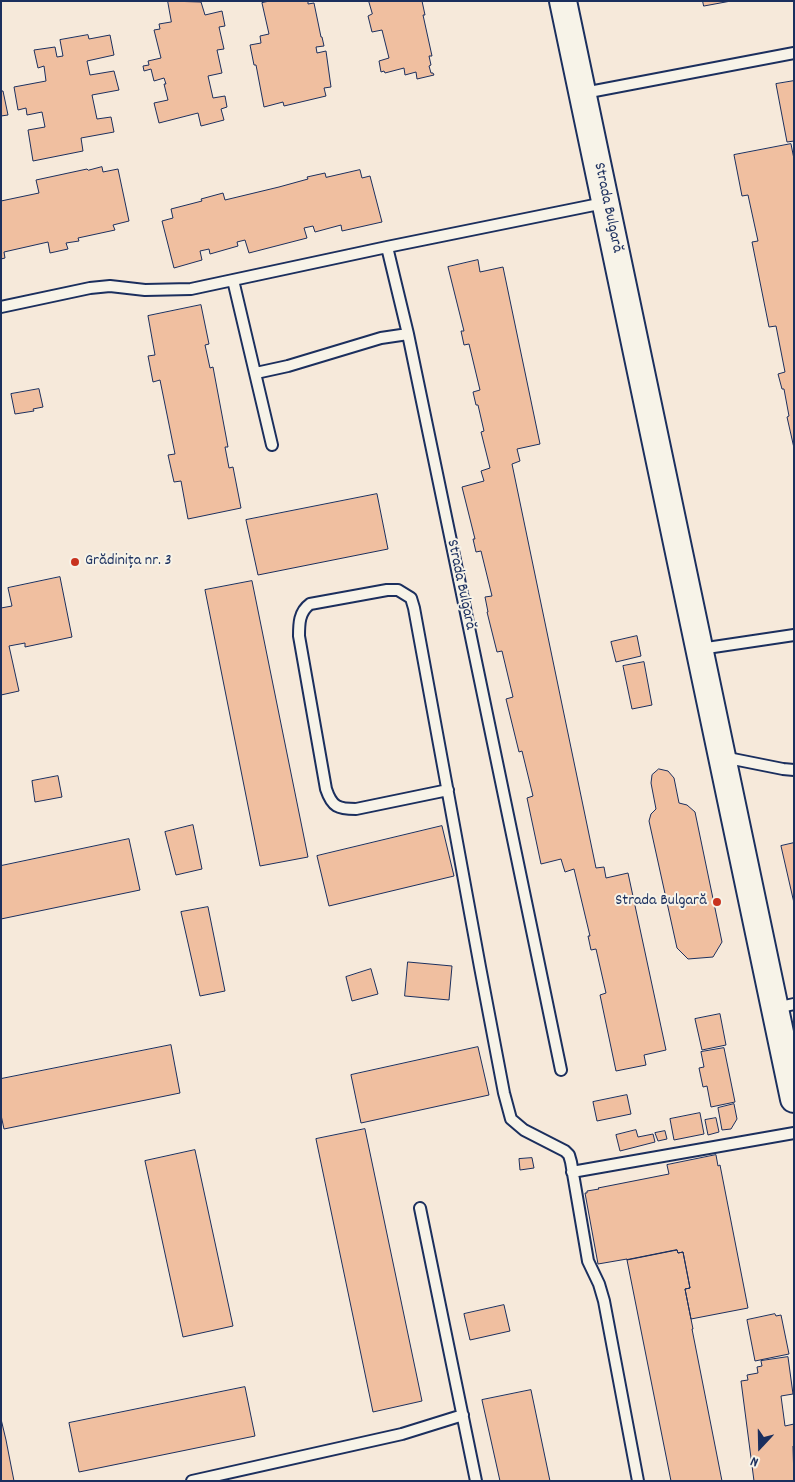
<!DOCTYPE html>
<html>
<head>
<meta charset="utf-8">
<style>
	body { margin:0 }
	#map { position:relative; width:795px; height:1482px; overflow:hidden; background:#f6e9da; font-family:Dekko,sans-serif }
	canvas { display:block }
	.frame { position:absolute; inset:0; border:2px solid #1b2f5e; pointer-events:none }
	.north { position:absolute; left:735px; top:1422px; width:50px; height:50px; -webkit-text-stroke:4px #f7f3e8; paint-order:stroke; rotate:201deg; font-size:14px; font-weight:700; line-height:20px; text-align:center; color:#1b2f5e }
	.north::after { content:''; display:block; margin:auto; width:18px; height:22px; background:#1b2f5e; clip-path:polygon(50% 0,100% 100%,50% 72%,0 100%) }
</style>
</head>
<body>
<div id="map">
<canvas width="795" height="1482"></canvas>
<div class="frame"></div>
<div class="north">N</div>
</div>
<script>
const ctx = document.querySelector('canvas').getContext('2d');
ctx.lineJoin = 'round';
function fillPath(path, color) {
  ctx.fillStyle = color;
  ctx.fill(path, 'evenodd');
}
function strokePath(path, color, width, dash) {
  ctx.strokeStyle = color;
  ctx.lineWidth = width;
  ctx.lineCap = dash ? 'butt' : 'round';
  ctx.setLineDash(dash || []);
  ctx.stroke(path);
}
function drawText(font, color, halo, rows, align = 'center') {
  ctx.font = font + ' Dekko,sans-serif';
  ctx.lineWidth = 4;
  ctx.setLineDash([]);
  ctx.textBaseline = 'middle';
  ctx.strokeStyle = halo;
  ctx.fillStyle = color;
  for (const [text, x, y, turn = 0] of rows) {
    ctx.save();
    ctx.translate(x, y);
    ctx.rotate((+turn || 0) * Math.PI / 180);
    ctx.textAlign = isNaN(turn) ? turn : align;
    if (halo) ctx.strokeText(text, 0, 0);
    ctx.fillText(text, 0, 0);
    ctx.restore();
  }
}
const building = new Path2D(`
	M168,1L201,2L205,15L222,11L225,26L219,27L224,49L217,50L222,73L208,76L213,98L225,96L227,107L221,109L224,120L201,126L198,113L159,123L154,103L168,100L164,84H166L164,78L154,81L151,69L144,71L143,66L149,65L148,61L161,58L154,30L160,29L159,24L171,22Z
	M270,1H308V4L314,3L321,37H322L324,46L316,47L317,53L326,51L331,87L324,88L326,96L284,106L283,102L264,107L256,65H254L250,45L261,43L260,36L269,34L262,3Z
	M369,1H422L425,15H423L432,56H429L431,65L429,66L431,73H433L434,75L417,79L416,72L405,75L404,68L385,73L384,71L381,72L379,61L389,58L382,30L372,32L368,16L372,14Z
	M703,1H731L704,6Z
	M88,35L89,39L110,35L114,55L87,61L90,75L114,71L119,90L92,95L97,119L111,117L114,132L81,138L83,151L33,161L28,130L45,127L42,112L27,115L26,108L18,110L14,87L46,81L44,66L38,68L34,50L55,47L57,57L63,56L60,40Z
	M794,81V141L787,142L776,84Z
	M1,91H3L8,115L1,116Z
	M791,144L794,159V448L787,417L789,416L784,389H782L778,374L785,372L776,326L769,327L752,242L758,241L748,195L742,196L734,155Z
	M102,167L103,172L118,169L129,221L113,225L115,230L78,238L79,241L66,243L68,249L50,253L48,242L4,252L5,258L1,259V201L39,193L36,180L87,169L88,170Z
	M360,170L362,178L370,176L382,222L342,231L341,225L315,232L313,226L304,228L307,238L249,253L245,240L237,242L238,246L210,254L209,249L200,251L202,260L174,268L162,221L173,218L171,209L202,201L201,199L223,193L225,200L279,187L308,179L307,177L325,173L326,177Z
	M478,260L480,272L503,267L540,444L517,449L520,461L512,464L596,868L604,867L606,878L628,873L666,1050L644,1055L646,1065L616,1071L600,995L606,993L596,949L591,950L588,936H590L574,869L565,872L561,859L541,864L527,798L533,796L522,751L519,752L506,699L513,697L502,651L497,652L487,612H488L485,597L492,596L481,551L476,552L473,539H475L462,487L484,481L481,471L490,468L481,432L484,431L478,405H476L473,392L480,390L469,344L464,345L461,331H464L448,267Z
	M201,305L209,344L205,345L210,368L213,367L228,447H225L229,468L233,467L241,508L188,519L181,481L174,482L168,455L175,454L160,380L153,382L148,356L155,355L148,316Z
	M39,389L43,407L33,409L34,411L15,414L11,394Z
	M377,494L388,549L258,575L246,520Z
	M60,577L72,637L25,647V643L9,646L19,691L1,695V608L12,606L8,588Z
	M252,581L308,857L260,866L205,590Z
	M637,636L641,656L616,662L611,642Z
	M644,662L652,705L632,709L623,666Z
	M659,769L668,771L674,778L679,803L687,805L695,812L722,942L713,957L688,959L677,948L649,821L651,814L656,809L651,783L652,775Z
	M58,776L62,797L35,802L32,781Z
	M193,825L202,869L176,875L165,832Z
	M442,826L454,876L329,906L317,856Z
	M129,839L140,890L1,919V866Z
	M794,843V903L781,846Z
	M208,907L225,991L200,996L181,912Z
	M408,962L452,966L449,1000L405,996Z
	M371,969L378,994L352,1001L346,977Z
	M720,1014L726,1045L702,1050L695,1019Z
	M171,1045L180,1093L4,1129L1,1115V1079Z
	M478,1047L489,1095L361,1123L351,1075Z
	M724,1048L735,1102L711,1107L707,1086L703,1087L699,1068L704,1067L701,1052Z
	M627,1095L631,1114L597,1121L593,1102Z
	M734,1104L737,1119L731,1129L722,1130L718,1108Z
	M700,1113L704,1134L674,1140L670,1119Z
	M716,1118L719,1132L708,1135L705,1120Z
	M365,1129L422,1401L373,1412L316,1139Z
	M636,1130L638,1137L653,1134L655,1142L620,1151L616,1135Z
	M665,1131L667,1139L658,1141L655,1133Z
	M195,1150L233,1326L183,1337L145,1161Z
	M716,1155L718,1166L720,1165L748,1308L691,1319L685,1289L690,1288L683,1252L678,1253L677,1250L627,1260V1259L598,1264L585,1193H587V1191L599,1189L598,1188L669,1174L667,1165Z
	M532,1158L534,1168L520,1170L519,1159Z
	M677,1250L678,1253L683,1252L690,1288L685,1289L693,1329H692L722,1481H671L627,1260Z
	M504,1305L510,1331L470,1340L464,1314Z
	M775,1314L776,1316L781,1315L789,1354L755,1361L747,1320Z
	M788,1357L793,1394L781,1396L785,1426L794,1424V1446H793L794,1481H754L741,1381L748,1380L747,1375L758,1373L757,1367L762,1366L761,1361Z
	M245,1387L255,1436L79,1472L69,1423Z
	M531,1390L550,1481H500L482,1400Z
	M1,1419L6,1440L14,1481H1Z`);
fillPath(building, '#f0bfa0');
strokePath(building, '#1b2f5e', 1);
const service = new Path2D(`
	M584,93L794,53
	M387,247L408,334L561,1070
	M233,280L272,445
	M1,307L90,288L110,286L145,290L191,289L387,247L604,203
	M256,373L288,366L381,338L408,334
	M700,649L794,635
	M723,757L783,769L794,770
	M448,790L356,809C338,809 332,807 326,789L299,636C299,624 299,612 310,604L387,590H398L411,598L414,608L480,967L504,1093L511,1119L524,1130L565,1151L569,1155L571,1162L588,1261L599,1284L604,1301L638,1481
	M776,1008L794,1004
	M572,1172L794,1133
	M420,1208L476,1481
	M192,1481L402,1434L463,1415`);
const tertiary = new Path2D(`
	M563,1L794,1099`);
strokePath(service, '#1b2f5e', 14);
strokePath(tertiary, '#1b2f5e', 30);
strokePath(service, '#f7f3e8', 10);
strokePath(tertiary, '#f7f3e8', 26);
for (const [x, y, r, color] of [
	[75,562,5,"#c8321e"],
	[717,902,5,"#c8321e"]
]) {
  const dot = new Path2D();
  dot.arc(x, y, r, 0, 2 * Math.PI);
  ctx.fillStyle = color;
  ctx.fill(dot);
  strokePath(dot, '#f7f3e8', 2);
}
drawText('16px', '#1b2f5e', '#f7f3e8', [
	["Strada Bulgară",607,208,78],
	["Strada Bulgară",460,585,78]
]);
drawText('16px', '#1b2f5e', '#f7f3e8', [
	["Grădinița nr. 3",85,562],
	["Strada Bulgară",707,902,"right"]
], 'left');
</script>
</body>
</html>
